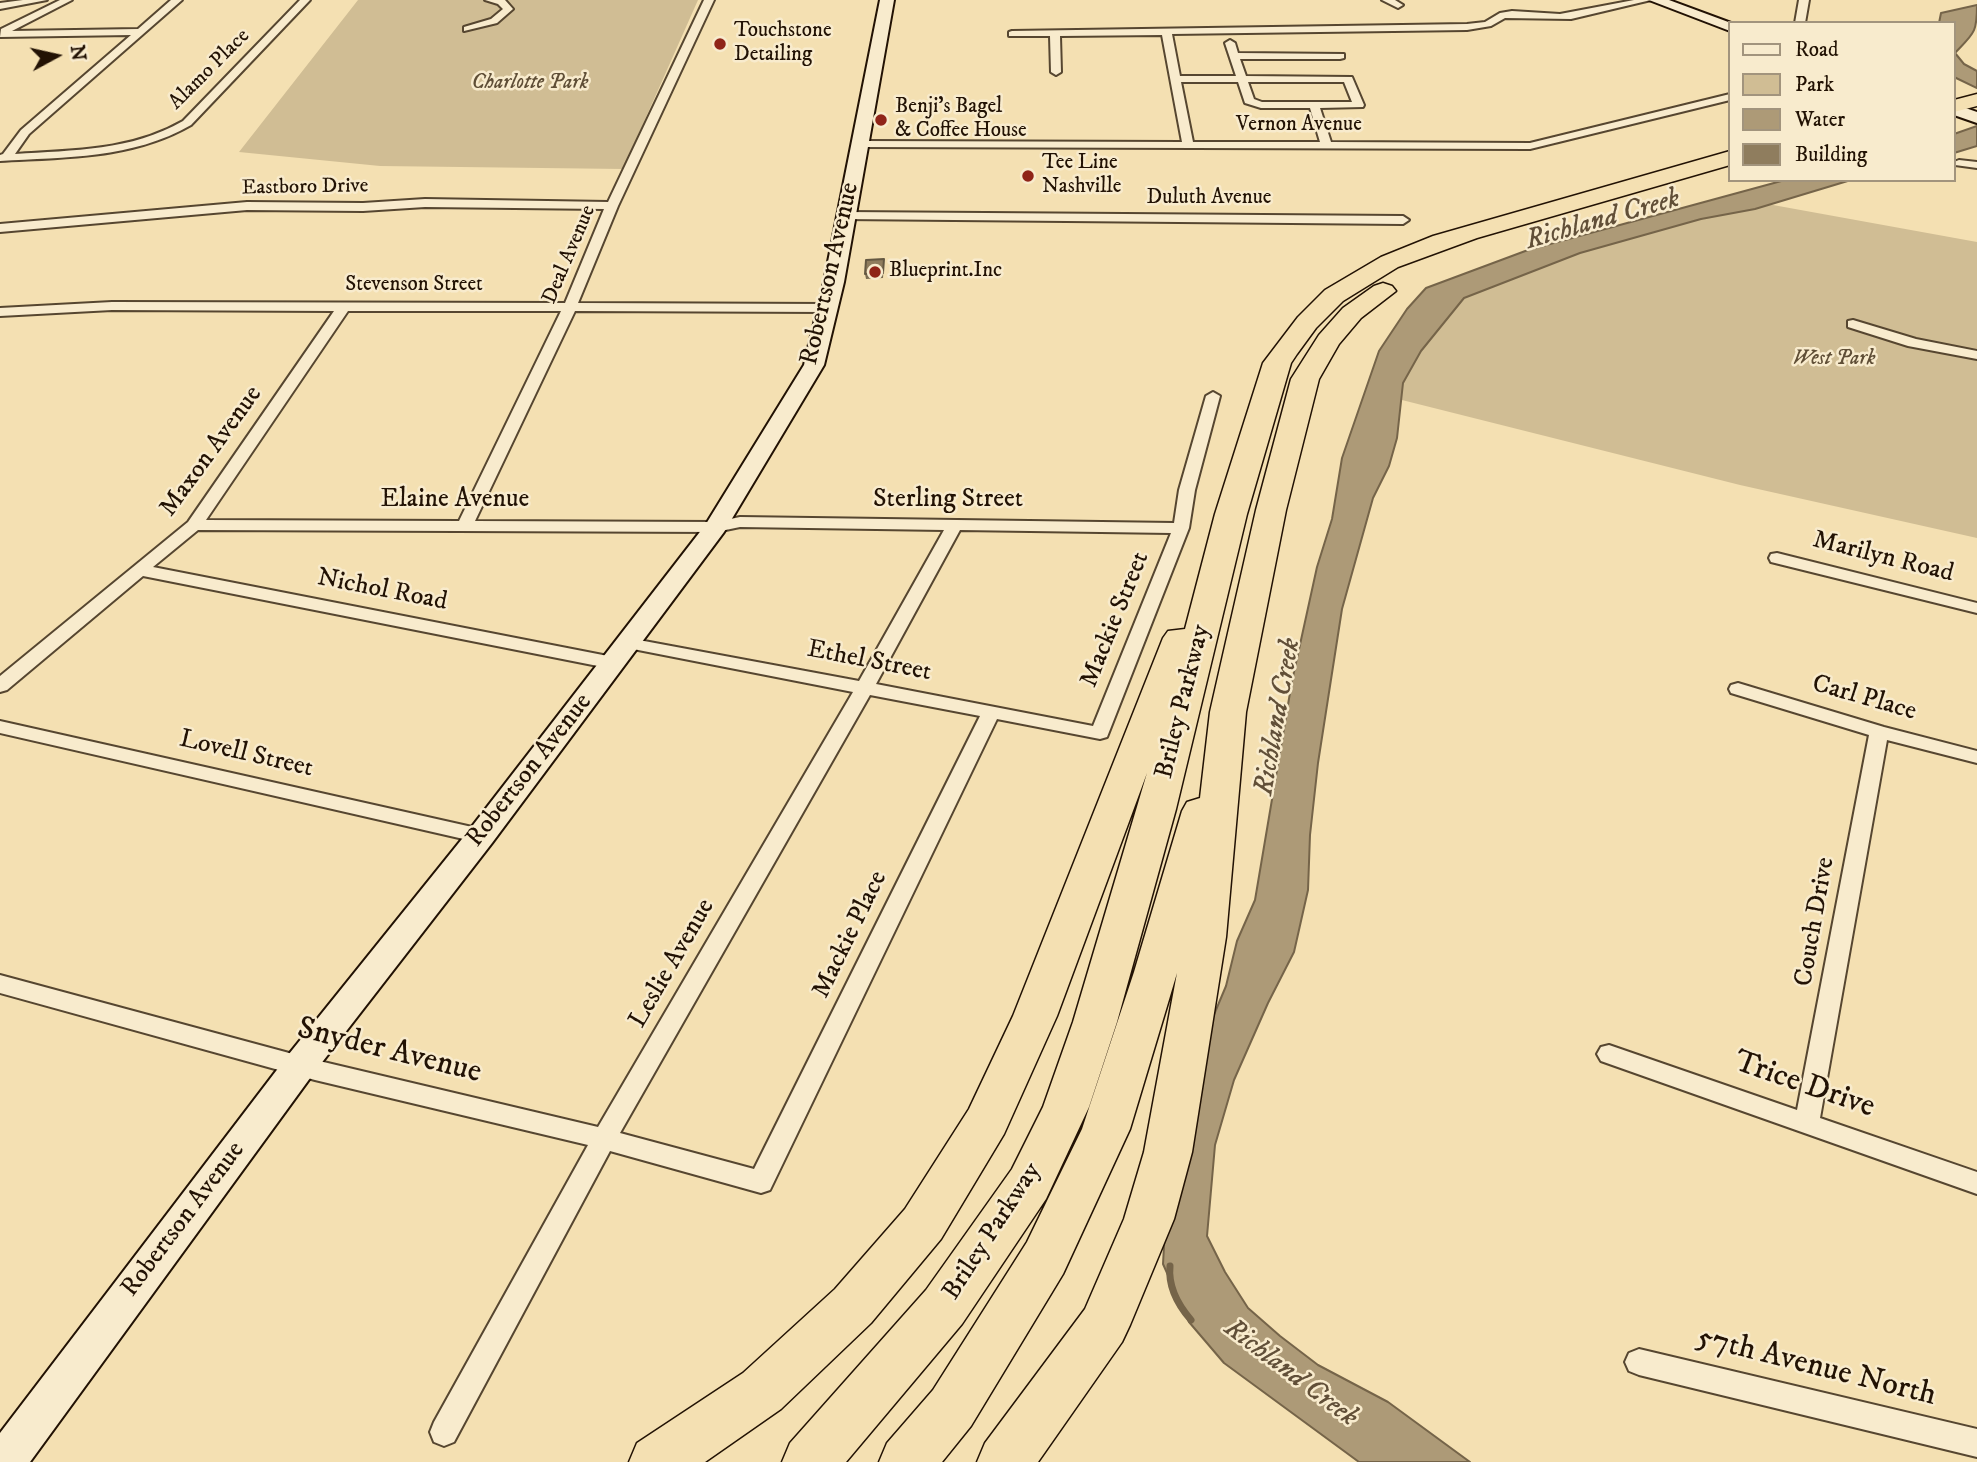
<!DOCTYPE html>
<html>
<head>
<meta charset="utf-8">
<style>
	body { margin:0 }
	#map { position:relative; width:1977px; height:1462px; overflow:hidden; background:#f4e0b2; font-family:"IM FELL DW Pica",serif }
	canvas { display:block }
	.legend { position:absolute; left:1728px; top:21px; width:228px; height:161px; box-sizing:border-box; background:#f8ebcd; border:2px solid #a2947d; margin:0; padding:9px 12px; list-style:none; font-size:21px; color:#221204 }
	.legend li { display:flex; align-items:center; gap:14px; height:35px }
	.legend b { width:35px; border:2px solid #a2947d }
	.north { position:absolute; left:21px; top:21px; width:70px; height:70px; -webkit-text-stroke:5px #f8ebcd; paint-order:stroke; rotate:82deg; font-size:19px; font-weight:700; line-height:28px; text-align:center; color:#221204 }
	.north::after { content:''; display:block; margin:auto; width:24px; height:32px; background:#221204; clip-path:polygon(50% 0,100% 100%,50% 72%,0 100%) }
</style>
</head>
<body>
<div id="map">
<canvas width="1977" height="1462"></canvas>
<ul class="legend">
<li><b style="height:9px;background:#f8ebcd"></b>Road</li>
<li><b style="height:19px;background:#d0bd94"></b>Park</li>
<li><b style="height:19px;background:#ad9a77"></b>Water</li>
<li><b style="height:19px;background:#8f7d5e"></b>Building</li>
</ul>
<div class="north">N</div>
</div>
<script>
const ctx = document.querySelector('canvas').getContext('2d');
ctx.lineJoin = 'round';
function fillPath(path, color) {
  ctx.fillStyle = color;
  ctx.fill(path, 'evenodd');
}
function strokePath(path, color, width, dash) {
  ctx.strokeStyle = color;
  ctx.lineWidth = width;
  ctx.lineCap = dash ? 'butt' : 'round';
  ctx.setLineDash(dash || []);
  ctx.stroke(path);
}
function drawText(font, color, halo, rows, align = 'center') {
  ctx.font = font + ' "IM FELL DW Pica",serif';
  ctx.lineWidth = 5;
  ctx.setLineDash([]);
  ctx.textBaseline = 'middle';
  ctx.strokeStyle = halo;
  ctx.fillStyle = color;
  for (const [text, x, y, turn = 0] of rows) {
    ctx.save();
    ctx.translate(x, y);
    ctx.rotate((+turn || 0) * Math.PI / 180);
    ctx.textAlign = isNaN(turn) ? turn : align;
    if (halo) ctx.strokeText(text, 0, 0);
    ctx.fillText(text, 0, 0);
    ctx.restore();
  }
}
fillPath(new Path2D(`
	M358,0H698L623,169L380,166L239,152Z
	M1762,203L1977,242V538L1740,485L1390,397L1461,292L1560,252Z`), '#d0bd94');
const water = new Path2D(`
	M1977,5C1977,33 1974,33 1955,53L1964,64L1977,71V88L1954,77V23H1939L1941,13Z
	M1977,126V146L1954,153V134Z
	M1785,180H1851L1755,209L1701,219L1580,253L1464,298L1421,351L1403,383L1397,438L1389,466L1373,498L1342,609L1318,763L1310,835L1308,890L1294,952L1268,1003L1234,1080L1215,1145L1207,1236L1225,1272L1248,1308L1280,1336L1318,1365L1388,1402L1470,1462H1359L1224,1363L1189,1322L1163,1264L1167,1193L1200,1048L1226,986L1237,941L1255,900L1292,681L1317,567L1332,519L1342,458L1379,351L1407,309L1426,288L1528,250Z`);
fillPath(water, '#ad9a77');
strokePath(water, '#756449', 2);
strokePath(new Path2D(`
	M1170,1266C1168,1286 1178,1305 1191,1320`), '#756449', 7);
const street = new Path2D(`
	M23,0H47L0,9V3Z
	M60,0H72L12,31L138,29L171,0H182L29,134L15,154C74,150 131,151 183,121L300,0H310L191,125C132,159 66,157 0,161V155L3,154L21,130L131,35L0,37L1,29Z
	M485,0H505L513,9L497,23L464,31V27L491,19L503,9L498,4Z
	M704,0H714L618,206L578,303L828,304L835,308L828,312L575,311L475,521L716,522L740,517L1174,523L1179,490L1206,396L1213,392L1220,396L1195,490L1189,528L1107,737L1100,739L997,719L770,1190L761,1193L610,1151L454,1442L444,1446L434,1442L430,1432L434,1422L588,1145L315,1080L0,993V975L315,1060L598,1127L853,692L628,648L619,643L628,638L859,681L944,530L740,527L716,532L198,530L153,567L613,657L622,663L613,669L143,576L7,690L0,692V676L188,522L334,311L112,310L0,316V308L112,302L565,303L604,209L425,207L363,211L247,210L0,232V224L247,202L363,203L425,199L608,202ZM348,311H561L459,521L206,520ZM960,530L1171,533L1093,726L876,684ZM870,695L980,716L754,1169L620,1133Z
	M1382,0H1395L1403,5L1398,8Z
	M1634,0H1651L1571,19L1505,18L1491,26L1467,30L1172,34L1180,76H1236L1225,43L1230,40L1235,43L1238,53L1344,54V58L1340,59H1240L1246,76L1352,77L1364,105L1363,107L1320,108L1331,142L1530,143L1730,94V100L1530,149L861,147L855,144L861,141L1182,142L1162,35L1060,36L1061,72L1056,75L1051,72L1050,36H1009V32L1012,31L1467,24L1485,22L1500,13L1512,11L1560,14ZM1181,82H1238L1245,103L1261,108H1310L1320,142H1193ZM1248,82H1344L1352,102H1262L1254,99Z
	M1799,0H1809L1805,23H1795Z
	M1959,160L1977,162V168L1955,165L1954,162Z
	M846,212L1403,216L1409,220L1403,224L842,219V213Z
	M1853,320L1916,339L1977,351V359L1908,346L1848,327V321Z
	M1777,553L1977,603V613L1771,562L1769,558L1771,554Z
	M1738,683L1884,727L1977,751V763L1887,740L1820,1118L1977,1172V1194L1601,1061L1597,1054L1601,1047L1609,1045L1797,1110L1869,735L1731,693L1729,689L1731,685Z
	M0,721L481,829L488,831L491,836L488,841L481,843L0,733Z
	M1639,1349L1977,1429V1457L1639,1375L1629,1371L1625,1362L1629,1353Z`);
const secondary = new Path2D(`
	M880,0H894L844,282L824,365L724,532L492,843L313,1074L30,1462H0V1433L289,1054L470,829L706,524L804,365L824,282Z
	M1649,0H1669L1731,23L1730,31Z
	M1954,104L1977,112V123L1954,115Z`);
const highway = new Path2D(`
	M1977,94V106L1954,112V100Z
	M1730,151V165L1477,238L1398,267L1343,301L1316,328L1297,354L1291,363L1247,514L1176,809L1117,1022L1089,1107L1046,1199L962,1324L846,1462H782L790,1443L926,1290L1012,1169L1043,1107L1073,1022L1147,773L1057,1016L1004,1134L941,1239L871,1323L781,1409L705,1462H629L637,1443L743,1373L835,1289L905,1209L969,1109L1013,1016L1163,638L1168,631L1185,629L1215,514L1263,363L1298,317L1325,290L1381,257L1433,236Z
	M1383,283L1392,286L1396,291L1361,318L1339,344L1319,379L1286,510L1246,712L1226,937L1192,1152L1174,1219L1130,1325L1122,1342L1038,1462H977L985,1443L1085,1309L1124,1219L1144,1152L1177,973L1130,1129L1063,1274L971,1426L942,1462H879L887,1443L933,1390L1027,1242L1082,1129L1134,972L1182,811L1187,802L1200,798L1210,712L1256,510L1291,379L1319,335L1343,308L1374,286Z`);
strokePath(street, '#564630', 4);
strokePath(secondary, '#221204', 4);
strokePath(highway, '#221204', 3);
fillPath(street, '#f8ebcd');
fillPath(secondary, '#f8ebcd');
fillPath(highway, '#f4e0b2');
fillPath(new Path2D(`
	M884,259L883,278L866,279L865,274Z`), '#7b6c51');
const building = new Path2D(`
	M884,259L883,273L865,274L866,260Z`);
fillPath(building, '#8f7d5e');
strokePath(building, '#645842', 2);
for (const [x, y, r, color] of [
	[720,44,7,"#8f2418"],
	[881,120,7,"#8f2418"],
	[1028,176,7,"#8f2418"],
	[875,272,7,"#8f2418"]
]) {
  const dot = new Path2D();
  dot.arc(x, y, r, 0, 2 * Math.PI);
  ctx.fillStyle = color;
  ctx.fill(dot);
  strokePath(dot, '#f8ebcd', 2.5);
}
drawText('21px', '#221204', '#f8ebcd', [
	["Touchstone",734,32],
	["Detailing",734,56],
	["Benji's Bagel",895,108],
	["& Coffee House",895,132],
	["Tee Line",1042,164],
	["Nashville",1042,188],
	["Blueprint.Inc",889,272]
], 'left');
drawText('21px', '#221204', '#f8ebcd', [
	["Alamo Place",210,70,-45],
	["Vernon Avenue",1299,126],
	["Eastboro Drive",305,188,-1],
	["Duluth Avenue",1209,199],
	["Deal Avenue",570,255,-67],
	["Stevenson Street",414,286]
]);
drawText('italic 21px', '#5f4e36', '#f8ebcd', [
	["Charlotte Park",530,84],
	["West Park",1834,360]
]);
drawText('26px', '#221204', '#f8ebcd', [
	["Robertson Avenue",831,274,-77],
	["Maxon Avenue",212,452,-54],
	["Elaine Avenue",455,501],
	["Sterling Street",948,501],
	["Marilyn Road",1883,558,14],
	["Nichol Road",382,591,11],
	["Mackie Street",1116,620,-68],
	["Ethel Street",869,662,11],
	["Carl Place",1864,699,16],
	["Briley Parkway",1184,702,-76],
	["Lovell Street",246,755,13],
	["Robertson Avenue",530,771,-52],
	["Couch Drive",1816,922,-80],
	["Mackie Place",851,935,-64],
	["Leslie Avenue",673,964,-60],
	["Robertson Avenue",184,1220,-53],
	["Briley Parkway",993,1232,-57]
]);
drawText('italic 28px', '#614f38', '#f8ebcd', [
	["Richland Creek",1603,221,-16],
	["Richland Creek",1279,717,-80],
	["Richland Creek",1290,1374,37]
]);
drawText('32px', '#221204', '#f8ebcd', [
	["Snyder Avenue",389,1052,14],
	["Trice Drive",1804,1086,19],
	["57th Avenue North",1816,1368,14]
]);
</script>
</body>
</html>
